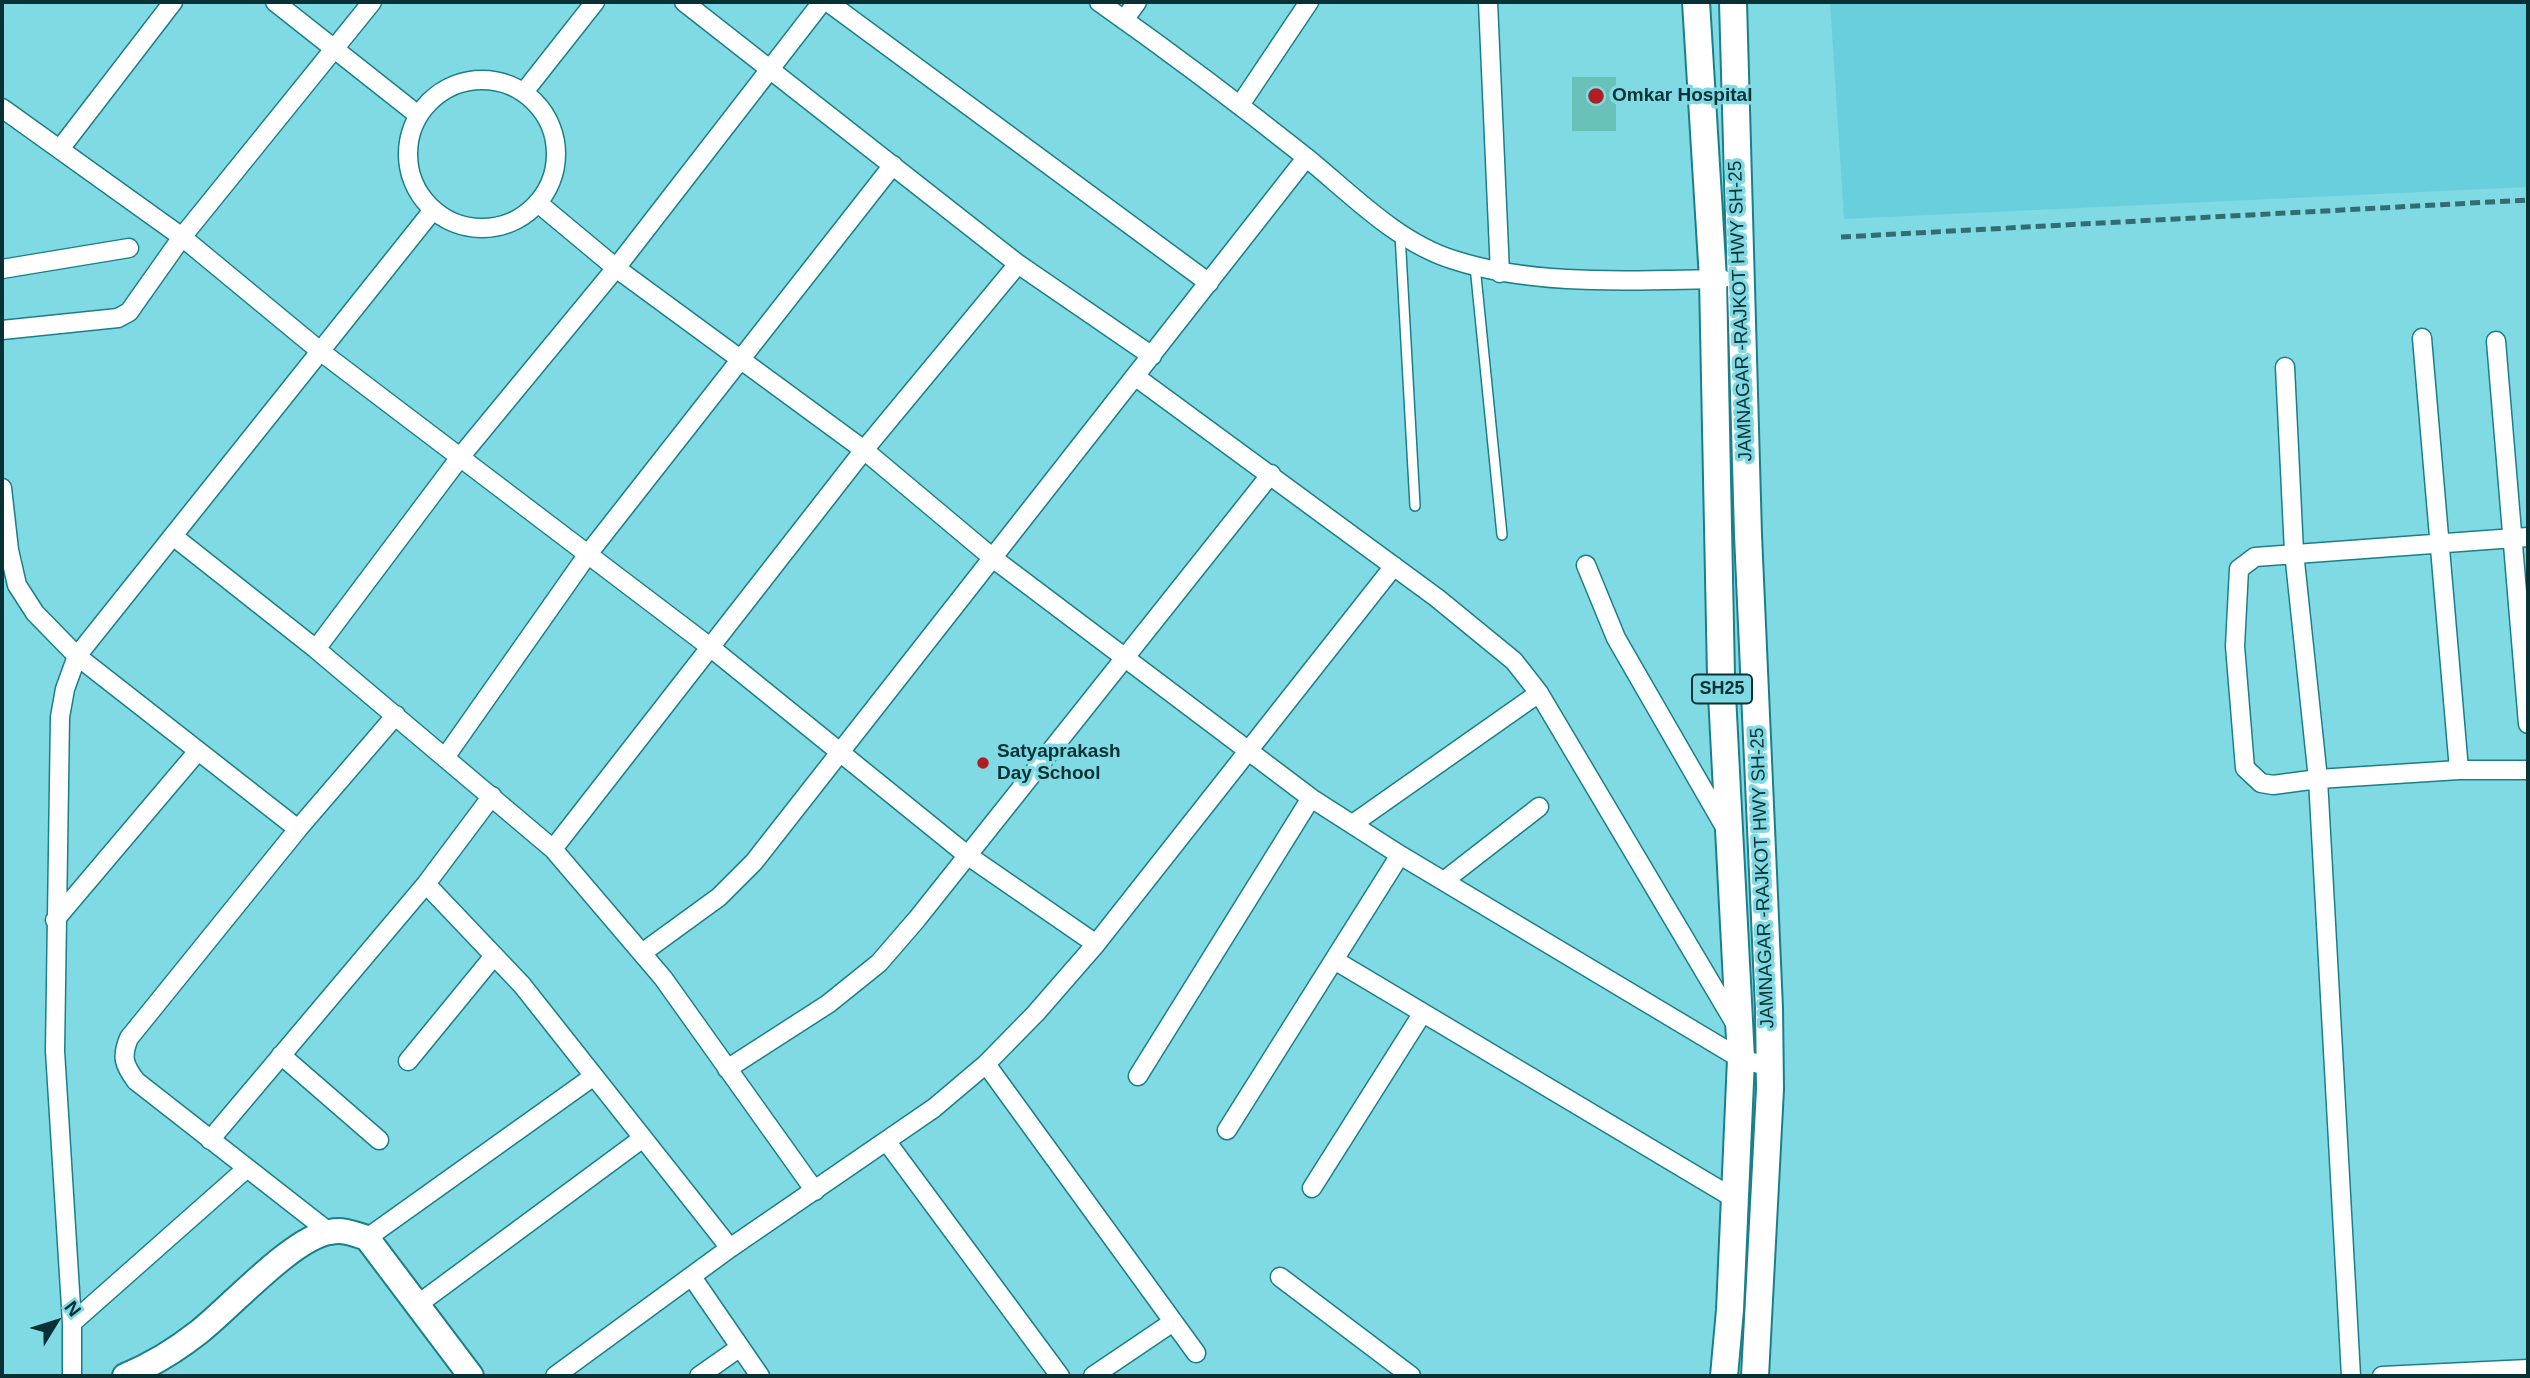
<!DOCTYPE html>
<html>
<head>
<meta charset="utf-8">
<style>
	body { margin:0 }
	#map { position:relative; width:2530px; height:1378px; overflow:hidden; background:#80dae4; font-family:Arial,sans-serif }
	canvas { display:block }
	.frame { position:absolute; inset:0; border:4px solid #083135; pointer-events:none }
	.north { position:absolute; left:21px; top:1287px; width:70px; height:70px; -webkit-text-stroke:5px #80dae4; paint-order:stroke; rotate:52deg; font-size:19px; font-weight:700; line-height:28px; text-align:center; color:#083135 }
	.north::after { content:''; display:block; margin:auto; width:24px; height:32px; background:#083135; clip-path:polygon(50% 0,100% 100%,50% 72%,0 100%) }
</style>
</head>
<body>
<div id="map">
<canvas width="2530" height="1378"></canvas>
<div class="frame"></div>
<div class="north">N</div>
</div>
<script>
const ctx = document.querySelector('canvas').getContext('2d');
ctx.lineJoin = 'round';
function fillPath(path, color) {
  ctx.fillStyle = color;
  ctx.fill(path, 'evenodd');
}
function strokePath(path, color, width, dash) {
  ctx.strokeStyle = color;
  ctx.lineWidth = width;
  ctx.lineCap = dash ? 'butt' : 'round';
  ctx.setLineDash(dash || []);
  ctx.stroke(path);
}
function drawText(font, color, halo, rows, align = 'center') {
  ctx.font = font + ' Arial,sans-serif';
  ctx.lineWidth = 7;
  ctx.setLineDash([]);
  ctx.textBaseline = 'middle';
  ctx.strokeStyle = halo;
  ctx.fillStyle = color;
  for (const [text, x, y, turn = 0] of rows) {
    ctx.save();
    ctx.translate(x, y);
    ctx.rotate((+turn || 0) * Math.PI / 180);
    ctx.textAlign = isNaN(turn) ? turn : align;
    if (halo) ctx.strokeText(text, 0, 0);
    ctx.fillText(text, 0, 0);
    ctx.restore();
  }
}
fillPath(new Path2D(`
	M1830,2H2528V187L1844,219Z`), '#69cfdc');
fillPath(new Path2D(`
	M1572,77H1616V131H1572Z`), '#69c2b8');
const service = new Path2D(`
	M1400,234L1415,506
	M1475,266L1502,535`);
const minor = new Path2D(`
	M275,2L418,115
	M684,2L1018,264L1152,356
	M828,2L1209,283
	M1099,2C1170,52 1239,104 1307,158C1351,194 1398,243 1454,260C1538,287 1635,280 1722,279
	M1488,2L1500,273
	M1124,20L1137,2
	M408 154a74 74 0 1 1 148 0a74 74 0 1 1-148 0Z
	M524,92L595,2
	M1240,105L1309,2
	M2,108L182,237L320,351L710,647L967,855L1096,944
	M60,149L173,2
	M538,203L616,268L864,450L994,559L1311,798L1400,855L1741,1059L1770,1067
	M2,269L129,248
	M2,330L118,318L129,312L182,237L372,2
	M2422,338L2459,770
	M2496,341L2528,724
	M2285,367L2294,552L2318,779L2351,1376
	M1136,377L1437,598L1514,661L1539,693L1736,1025
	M2,488L9,550L17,585L35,613L77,656L298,829
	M173,536L316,649L553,849L663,978L815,1191
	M2528,537L2255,557L2239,569L2235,646L2245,768L2261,783L2273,785L2318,779L2459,770H2528
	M1586,565L1616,638L1726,829
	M316,649L461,456L616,268L822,2
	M446,756L588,554L893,165
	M1354,823L1539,693
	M553,849L864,450L1018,264
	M1445,880L1539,807
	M426,884L522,985L730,1248
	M55,920L198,751
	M642,953L719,897L754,862L1306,158
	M1336,961L1735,1199
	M281,1055L379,1140
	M408,1061L494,956
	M986,1064L1196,1353
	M727,1069L828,1004L879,963L917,919L1271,474
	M1138,1076L1311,798
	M1227,1130L1400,855
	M210,1140L426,884L492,796
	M887,1142L1060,1376
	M1312,1188L1422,1014
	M329,1232L136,1081C124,1065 121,1057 129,1038L298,829L396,715
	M367,1238L594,1076
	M692,1277L760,1376
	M1280,1277L1411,1376
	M417,1305L643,1138
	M72,1323L246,1169
	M72,1376V1323L55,1051L60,717L65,689L77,656L433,210
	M555,1376L730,1248L934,1108L986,1064L1036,1013L1096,944L1394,566
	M699,1376L739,1348
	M1093,1376L1173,1322
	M2382,1376L2528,1369`);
const secondary = new Path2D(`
	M125,1376C152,1365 176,1350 199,1332C231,1307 292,1238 330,1232C344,1229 354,1234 367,1238L471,1376`);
const primary = new Path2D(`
	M1696,2L1713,279L1721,676L1741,1059L1730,1310L1724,1376
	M1733,2L1748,535L1769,1008L1770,1089L1755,1376`);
strokePath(service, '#1a7f8a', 12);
strokePath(minor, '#1a7f8a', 21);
strokePath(secondary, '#1a7f8a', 28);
strokePath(primary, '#1a7f8a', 30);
strokePath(service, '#fff', 9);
strokePath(minor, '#fff', 18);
strokePath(secondary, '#fff', 24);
strokePath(primary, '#fff', 26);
strokePath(new Path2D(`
	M1841,237L2528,200`), '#336d73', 5, [10, 5]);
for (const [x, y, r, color] of [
	[1596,96,9,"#af1e23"],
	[983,763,7,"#af1e23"]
]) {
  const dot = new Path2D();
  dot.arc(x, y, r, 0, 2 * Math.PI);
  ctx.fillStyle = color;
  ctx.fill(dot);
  strokePath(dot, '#80dae4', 2.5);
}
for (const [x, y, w] of [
	[1722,689,60]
]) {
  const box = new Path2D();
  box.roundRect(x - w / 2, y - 14.5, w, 29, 5);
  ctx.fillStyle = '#80dae4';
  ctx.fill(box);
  strokePath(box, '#083135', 2);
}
drawText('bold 18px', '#083135', null, [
	["SH25",1722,689]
]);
drawText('bold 19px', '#083135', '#80dae4', [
	["Omkar Hospital",1612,96],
	["Satyaprakash",997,752],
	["Day School",997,774]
], 'left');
drawText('19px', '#083135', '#80dae4', [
	["JAMNAGAR -RAJKOT HWY SH-25",1741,311,-92],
	["JAMNAGAR -RAJKOT HWY SH-25",1763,878,-92]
]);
</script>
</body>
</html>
